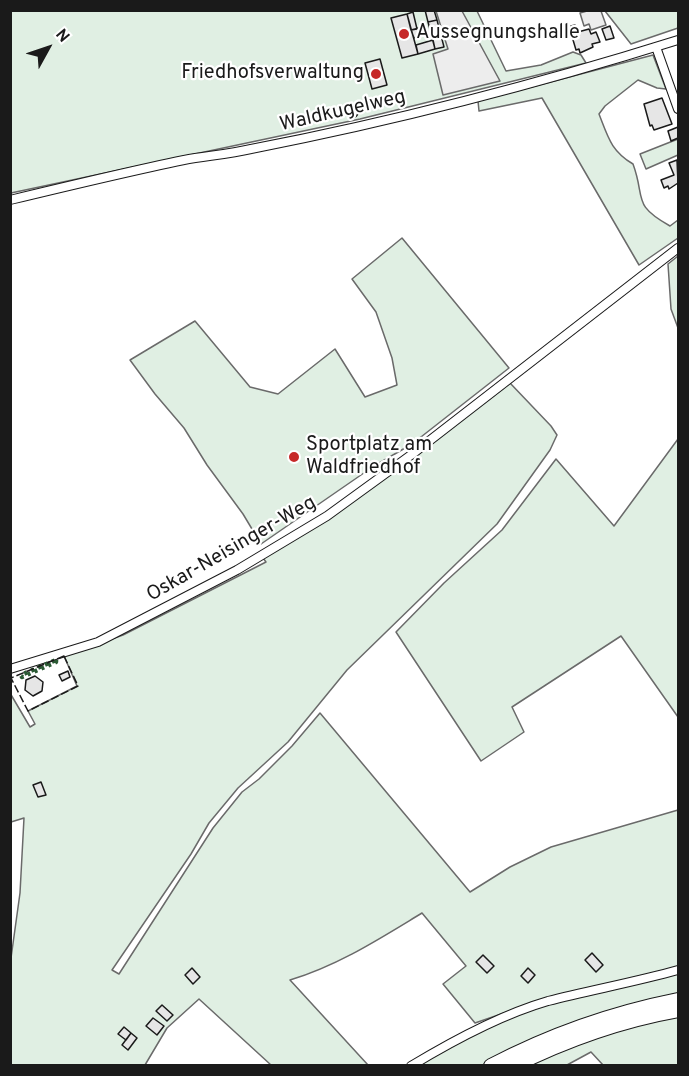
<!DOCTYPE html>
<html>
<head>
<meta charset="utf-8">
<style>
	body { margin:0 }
	#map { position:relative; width:689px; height:1076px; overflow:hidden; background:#fff; font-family:Overpass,sans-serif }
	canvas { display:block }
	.frame { position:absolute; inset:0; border:12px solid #1a1a1a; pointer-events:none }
	.north { position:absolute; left:18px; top:18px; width:60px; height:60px; -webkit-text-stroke:4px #fff; paint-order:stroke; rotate:50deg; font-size:16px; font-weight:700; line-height:24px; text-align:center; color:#1a1a1a }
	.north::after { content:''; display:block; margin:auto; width:21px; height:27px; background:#1a1a1a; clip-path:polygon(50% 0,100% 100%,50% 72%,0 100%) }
</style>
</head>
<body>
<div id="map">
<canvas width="689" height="1076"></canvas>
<div class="frame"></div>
<div class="north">N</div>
</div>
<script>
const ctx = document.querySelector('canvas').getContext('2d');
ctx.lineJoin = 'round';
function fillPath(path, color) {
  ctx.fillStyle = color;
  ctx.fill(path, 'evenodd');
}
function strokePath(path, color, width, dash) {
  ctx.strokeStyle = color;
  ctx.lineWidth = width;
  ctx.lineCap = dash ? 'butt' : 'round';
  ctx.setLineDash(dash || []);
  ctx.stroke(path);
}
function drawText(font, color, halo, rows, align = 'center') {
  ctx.font = font + ' Overpass,sans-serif';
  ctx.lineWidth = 4.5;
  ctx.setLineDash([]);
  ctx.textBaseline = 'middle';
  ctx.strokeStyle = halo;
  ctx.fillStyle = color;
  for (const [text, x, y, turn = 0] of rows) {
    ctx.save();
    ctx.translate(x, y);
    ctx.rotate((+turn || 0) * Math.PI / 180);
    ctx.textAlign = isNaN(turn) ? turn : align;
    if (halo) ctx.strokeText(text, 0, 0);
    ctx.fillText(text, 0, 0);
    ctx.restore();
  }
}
const green = new Path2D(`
	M10,11H477L506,71L541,65L573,52L581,55L586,63L360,119L11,193Z
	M605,11H678V28L631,44Z
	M653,55L666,89L657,88L638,80L605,106L599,114C608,137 611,151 633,164C646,199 631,204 670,226L678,220V238L639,265L542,98L479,111L478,101Z
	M678,139V155L646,169L640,154Z
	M402,238L509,368L412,444L374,466L261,544L243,514L207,465L184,428L155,394L130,360L195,321L250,387L278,394L335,349L365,397L397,385L392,358L376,312L352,279Z
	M678,256V328L671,309L668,264Z
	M510,383L551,426L557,435L550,450L497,524L347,670L288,742L238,788L209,823L191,854L112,970L119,974L213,828L242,792L259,779L292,746L320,713L470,892L510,867L551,847L678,810V967L545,999L475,1023L443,984L466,966L422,913C379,939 339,965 290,980L368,1065H271L199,999L167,1028L145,1065H11V958L20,893L24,818L11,822L10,693L30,727L35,724L28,711L77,686L64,656L123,635L266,562L263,558Z
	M678,439V717L621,636L512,707L524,732L481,761L396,632L444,583L502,530L556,459L614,526Z
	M678,973V1065H603L591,1052L567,1065L416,1066L473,1032L551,1001Z`);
fillPath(green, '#e0efe3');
strokePath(green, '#6a6a6a', 1.5);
const parking = new Path2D(`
	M436,11H462L500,81L443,95L433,54L448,49Z
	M587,11H601L606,25L591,30L589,24L584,26L580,13Z`);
fillPath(parking, '#ededed');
strokePath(parking, '#6a6a6a', 1.5);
const building = new Path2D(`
	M425,10H434L437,20L428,22Z
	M413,12L417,29L411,30L407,14Z
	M407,14L418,54L402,58L391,18Z
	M437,20L444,47L435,49L428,22Z
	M575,25L578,32L589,29L591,34L596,32L600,42L592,44L593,47L580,53L579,49L576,50L571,33H573L571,26Z
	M610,26L614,38L606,40L602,29Z
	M419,28L421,36L414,38L411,30Z
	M433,40L435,49L418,54L416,45Z
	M380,59L387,85L372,89L365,63Z
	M662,98L672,124L654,130L652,125L650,126L644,104Z
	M346 112a6 6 0 1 1 12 0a6 6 0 1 1-12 0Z
	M678,127V138L671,141L668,131Z
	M677,160L678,183L669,189L668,186L664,188L661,180L674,175L669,163Z
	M68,671L70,677L62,681L59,675Z
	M35,676L43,682L42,691L33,696L25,690L26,680Z
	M41,782L46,795L38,797L33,785Z
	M592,953L603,965L596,972L585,960Z
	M483,955L494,966L487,973L476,962Z
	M192,968L200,977L193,984L185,975Z
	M528,968L535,975L528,983L521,976Z
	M162,1005L173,1015L167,1021L156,1011Z
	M153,1018L164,1026L157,1035L146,1026Z
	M124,1027L131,1033L126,1040L118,1034Z
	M131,1033L137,1038L128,1050L122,1045Z`);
fillPath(building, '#e6e6e6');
strokePath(building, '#1a1a1a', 1.5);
const street = new Path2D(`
	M656,47L678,109
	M10,200C68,186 126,172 184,160C206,156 229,154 251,149C395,121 538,84 678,40
	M10,669L98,642L237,570L327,516L411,455L678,248
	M411,1066C454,1040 500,1015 548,1001C591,990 635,982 678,970`);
const primary = new Path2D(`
	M491,1066C550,1035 613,1013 678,1000
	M513,1066C565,1040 622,1020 678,1010`);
strokePath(street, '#1a1a1a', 10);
strokePath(primary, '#1a1a1a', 16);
strokePath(street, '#fff', 8);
strokePath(primary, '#fff', 14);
strokePath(new Path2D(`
	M56,660V662L22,677L21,675Z`), '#2b5a34', 4.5, [3, 4.5]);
strokePath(new Path2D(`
	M64,656L78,686L28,711L11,678Z`), '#1a1a1a', 1.5, [8, 3]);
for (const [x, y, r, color] of [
	[404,34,6,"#c62828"],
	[376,74,6,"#c62828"],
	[294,457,6,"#c62828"]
]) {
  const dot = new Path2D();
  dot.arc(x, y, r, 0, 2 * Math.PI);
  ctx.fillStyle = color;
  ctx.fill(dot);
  strokePath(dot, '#fff', 2);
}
drawText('20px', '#1a1a1a', '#fff', [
	["Aussegnungshalle",416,34],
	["Friedhofsverwaltung",364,74,"right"],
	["Sportplatz am",306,446],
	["Waldfriedhof",306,469]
], 'left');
drawText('20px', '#1a1a1a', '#fff', [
	["Waldkugelweg",343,112,-13],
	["Oskar-Neisinger-Weg",232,550,-30]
]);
</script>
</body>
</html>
